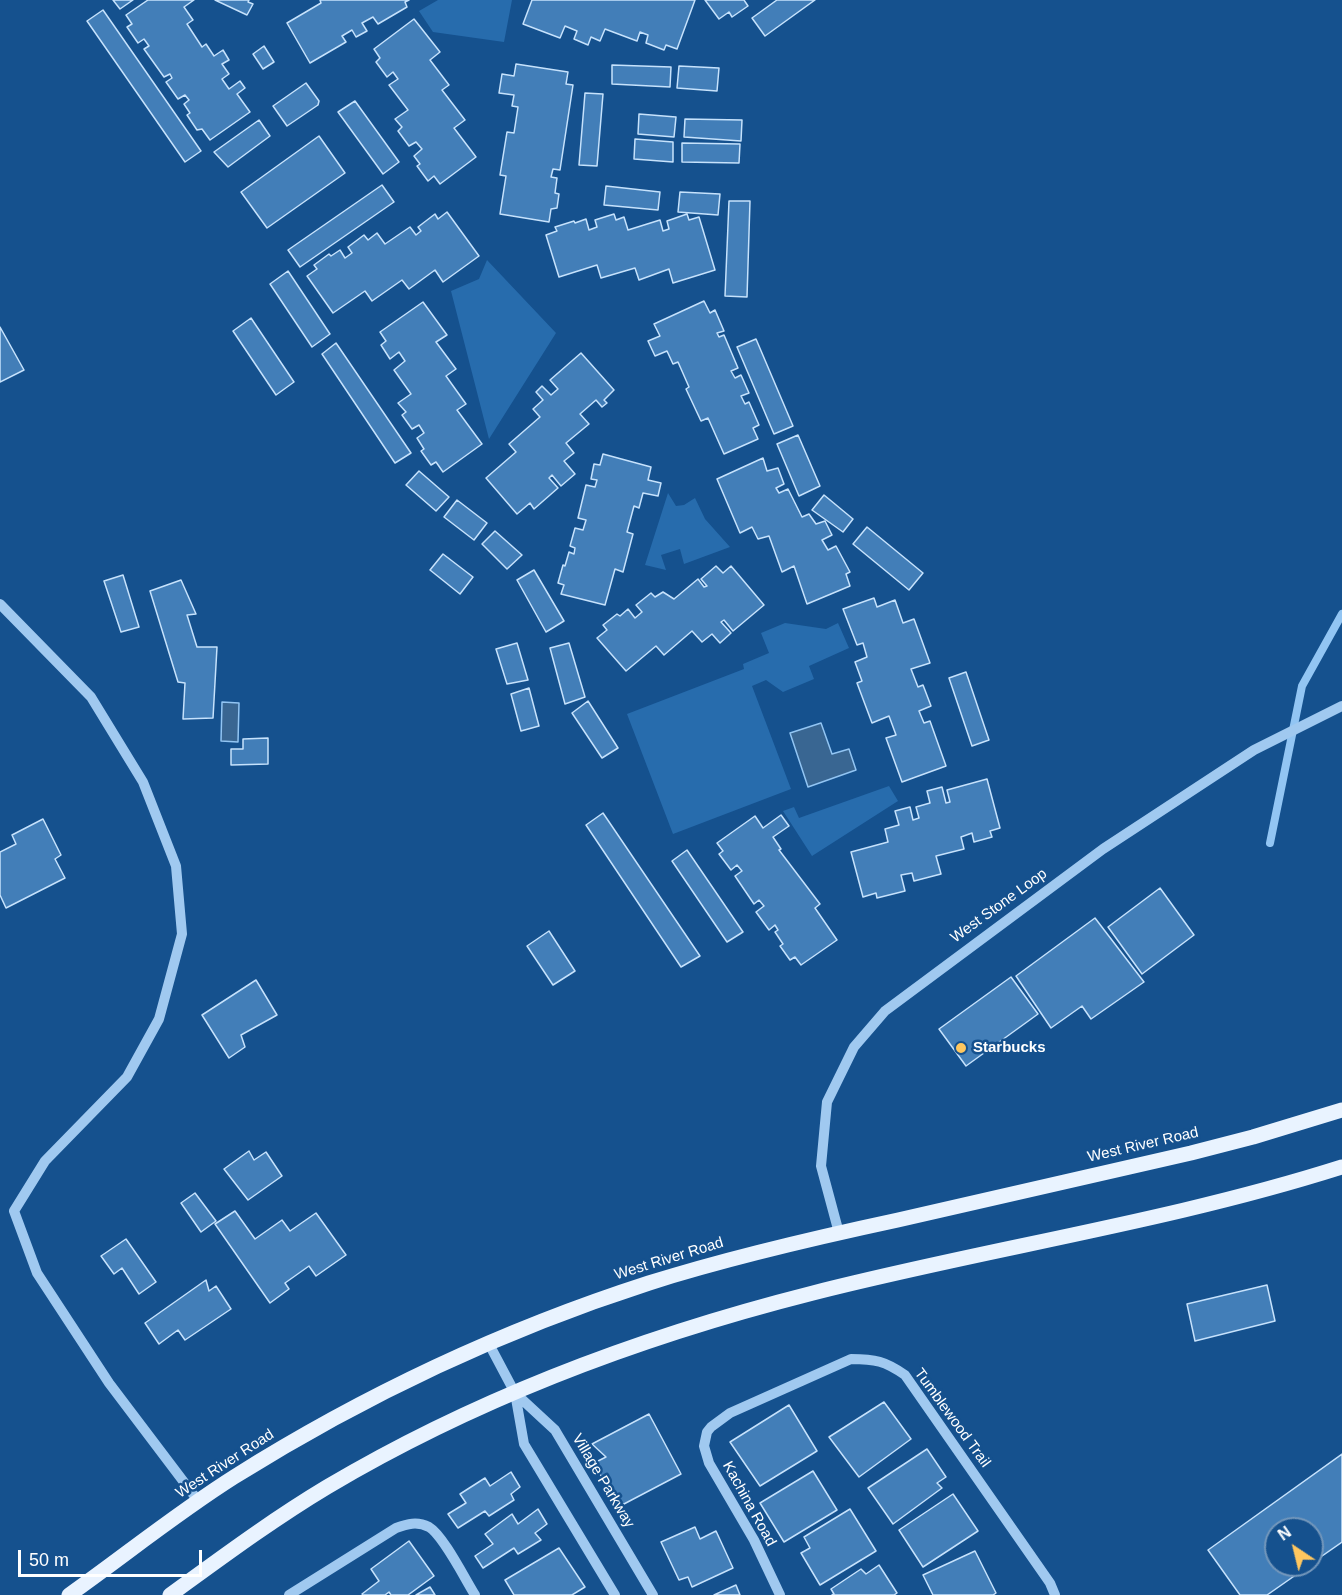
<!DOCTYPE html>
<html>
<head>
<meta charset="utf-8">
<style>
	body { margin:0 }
	#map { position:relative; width:1342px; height:1595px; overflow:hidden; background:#15518e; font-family:Arial,sans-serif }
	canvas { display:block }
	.north { position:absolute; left:1264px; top:1517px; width:60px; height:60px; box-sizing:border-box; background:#15518e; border:2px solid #7397bb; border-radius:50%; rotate:325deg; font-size:16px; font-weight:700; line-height:24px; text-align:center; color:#fff }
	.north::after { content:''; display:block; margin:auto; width:21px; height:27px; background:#ffc75f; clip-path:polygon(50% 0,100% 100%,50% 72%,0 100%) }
	.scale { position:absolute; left:18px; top:1550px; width:184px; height:27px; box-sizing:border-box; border:3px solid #fff; border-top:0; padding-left:8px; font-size:18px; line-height:21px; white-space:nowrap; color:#fff; -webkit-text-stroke:4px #15518e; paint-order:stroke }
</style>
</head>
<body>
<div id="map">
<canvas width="1342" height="1595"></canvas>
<div class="north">N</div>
<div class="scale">50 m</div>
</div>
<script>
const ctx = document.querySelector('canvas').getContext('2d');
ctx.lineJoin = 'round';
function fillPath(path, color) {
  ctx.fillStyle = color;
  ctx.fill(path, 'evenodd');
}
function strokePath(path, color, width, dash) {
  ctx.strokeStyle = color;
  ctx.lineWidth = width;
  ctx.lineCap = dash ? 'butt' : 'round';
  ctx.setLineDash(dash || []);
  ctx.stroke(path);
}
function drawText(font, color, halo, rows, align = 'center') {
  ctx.font = font + ' Arial,sans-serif';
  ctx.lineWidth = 5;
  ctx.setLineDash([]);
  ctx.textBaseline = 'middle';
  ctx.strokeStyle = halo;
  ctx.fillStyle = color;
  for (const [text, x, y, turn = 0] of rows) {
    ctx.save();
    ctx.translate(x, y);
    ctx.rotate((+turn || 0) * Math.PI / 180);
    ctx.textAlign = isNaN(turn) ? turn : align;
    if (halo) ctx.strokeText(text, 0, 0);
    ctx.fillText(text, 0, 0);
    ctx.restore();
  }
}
fillPath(new Path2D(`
	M438,0H512L504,42L433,32L419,11Z
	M487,260L556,333L489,439L451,291L479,279Z
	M668,493L676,506L684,505L695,498L705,519L730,547L684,564L680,549L661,555L666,570L645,565Z
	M785,623L826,629L838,623L849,648L809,666L814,679L783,692L766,680L752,686L791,789L673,834L627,714L744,669L743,664L769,653L761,633Z
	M889,786L898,801L812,856L783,811L794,807L799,818Z`), '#276cad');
const water = new Path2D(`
	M222,702L239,703L238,742L221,741Z
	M821,723L832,754L849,749L856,770L808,787L790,733Z`);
fillPath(water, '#396692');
strokePath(water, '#92c5f3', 1.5);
strokePath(new Path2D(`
	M1270,843L1302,686L1342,614`), '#92c5f3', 8);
const building = new Path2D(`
	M113,0H133L120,9Z
	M148,0H194L184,7L193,20L187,24L202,47L206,44L214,56L223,50L229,60L222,64L229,74L222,79L229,89L240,81L245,88L237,94L250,112L210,140L202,129L197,130L187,115L190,113L184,104L189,100L185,95L178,99L166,82L172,78L170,74L164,77L144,49L149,46L144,39L138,43L127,27L132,24L126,15Z
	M215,0H249L248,2L253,4L247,15Z
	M320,0H409L405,2L407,7L378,24L373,17L362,23L367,31L356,37L352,30L342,36L346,42L310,63L287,23L321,3Z
	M532,0H695L677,49L666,45L664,50L646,43L648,35L640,32L637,41L605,29L600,41L591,37L588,45L574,39L577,31L565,26L560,38L523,24Z
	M705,0H744L748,6L732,17L729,12L719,19Z
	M777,0H815L765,36L752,18Z
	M103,10L201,151L185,162L87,21Z
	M414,19L440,52L430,60L449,85L442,90L465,120L454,128L476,157L440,184L434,176L428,181L417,166L420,164L414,156L422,149L416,142L409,146L398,131L402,127L395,119L408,110L389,85L398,79L393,72L387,77L376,62L380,58L374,49Z
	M264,46L274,62L263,69L253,54Z
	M516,64L568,72L566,84L573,85L560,170L553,169L551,177L557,178L555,193L559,194L557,208L551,209L549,222L500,214L506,176L500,175L507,132L514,133L518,107L512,106L514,95L499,93L502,74L514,76Z
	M612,65L671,67L670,87L612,84Z
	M679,66L719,68L717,91L677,88Z
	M306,83L319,101L318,105L287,126L273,106Z
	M585,93L603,94L597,166L579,165Z
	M355,101L399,162L383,174L338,112Z
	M639,114L676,117L674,137L638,134Z
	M685,119L742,120L741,141L684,137Z
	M259,120L270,136L228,167L214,152Z
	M319,136L345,173L267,228L241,192Z
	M635,139L673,142V162L634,159Z
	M682,143L740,144L739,163L682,162Z
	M382,185L394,202L300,267L288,250Z
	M606,186L660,192L658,210L604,205Z
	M680,192L720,194L718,215L678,212Z
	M729,201H750L747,297L725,296Z
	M447,212L479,256L443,282L435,270L409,289L402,280L372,301L365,291L333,313L307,276L317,269L314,265L329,254L331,256L340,250L345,258L352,253L348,247L364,235L368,240L377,233L385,244L410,227L416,235L421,231L418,227L435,214L438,219Z
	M614,214L616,220L624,217L628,230L660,220L663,231L669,229L667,221L687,214L689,220L699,217L715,270L673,283L669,269L639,280L635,268L601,278L597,265L559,277L546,235L557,231L555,227L574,221L575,223L586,219L589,230L597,227L595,220Z
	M288,271L330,334L312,347L270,284Z
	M704,301L710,313L715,310L724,331L717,333L719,337L724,335L738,368L731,371L735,378L741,375L749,393L741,396L745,404L749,402L759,425L753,428L758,439L724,454L708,418L701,421L686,389L689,387L678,362L673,364L667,351L655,356L648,341L660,336L654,324Z
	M423,302L447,335L436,342L456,369L446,376L466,404L457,410L482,444L443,472L436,462L431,465L421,451L424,449L417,438L424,433L419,425L412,429L402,415L406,412L398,403L411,394L394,370L405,361L399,352L390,359L381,345L386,341L380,332Z
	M251,318L294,382L276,395L233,331Z
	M0,327L24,370L0,382Z
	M756,339L793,426L774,434L737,347Z
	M336,343L411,453L395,463L322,354Z
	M581,353L614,390L604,400L607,403L602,407L596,400L580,414L589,424L566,443L574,453L564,461L575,474L561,486L552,475L549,478L558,488L534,509L530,503L517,514L486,478L516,452L509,444L540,417L533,409L543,400L536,392L542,386L551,395L558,389L550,380Z
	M798,435L820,486L799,496L777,444Z
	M603,454L651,467L648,480L661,483L658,496L643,493L639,508L634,506L627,532L633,534L623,572L615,569L605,605L561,594L564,585L558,583L563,565L565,566L569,552L574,554L575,548L570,546L575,528L583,530L586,520L578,518L586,485L595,487L597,480L591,479L594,464L600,465Z
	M763,458L767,471L778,468L784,484L776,488L779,493L788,489L802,517L809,514L816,524L825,521L832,535L822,540L828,550L836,546L850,572L846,574L850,586L807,604L794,566L782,572L769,536L758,539L752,527L740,533L717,479Z
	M419,471L449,497L436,511L406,485Z
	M824,495L853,519L843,532L812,510Z
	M457,500L487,523L474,540L444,517Z
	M867,527L923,573L909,590L853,544Z
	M495,531L522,555L507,569L482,544Z
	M443,554L473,577L460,594L430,570Z
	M716,566L723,573L731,566L764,605L733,631L724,620L721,622L731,633L720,643L712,634L702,642L692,631L664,655L656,646L626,671L597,638L607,630L603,625L617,614L620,616L628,609L635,618L642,612L636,605L651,593L655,597L663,592L674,599L698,579L704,587L707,586L701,579Z
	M534,570L564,621L546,632L517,580Z
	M123,575L139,627L121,632L104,581Z
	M181,580L196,614L187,615L197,647H217L213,718L183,719L185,683L178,682L150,591Z
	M874,598L877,607L895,600L903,623L914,619L930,663L911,669L918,687L923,685L931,706L919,711L924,723L930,721L946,766L902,782L886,738L896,735L889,716L872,723L857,683L862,681L855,662L867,657L863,643L857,645L843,609Z
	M517,643L528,680L507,684L496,649Z
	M569,643L585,697L565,704L550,648Z
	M966,672L989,740L972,746L949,678Z
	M529,688L539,726L521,731L511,694Z
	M588,701L618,748L602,758L572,713Z
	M268,738V764L231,765V749H243V739Z
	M987,779L1000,828L990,831L992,837L974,842L972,833L961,837L964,849L936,856L941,874L914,881L912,873L901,875L905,891L877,898L876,893L863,897L851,852L888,842L885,829L899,825L895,811L910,807L913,820L919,818L916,807L930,803L927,791L942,787L946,803L950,802L947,790Z
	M603,813L700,956L681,967L586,825Z
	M781,815L789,826L773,837L781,849L779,850L820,904L815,908L837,940L801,965L795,957L790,960L780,946L783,944L775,932L778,930L775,925L769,930L756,912L764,906L759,900L754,904L735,876L742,871L737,865L731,870L719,854L723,851L717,843L755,816L763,828Z
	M43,819L61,855L55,859L65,878L6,908L0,895V852L16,844L12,835Z
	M687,850L743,932L727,942L672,861Z
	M1160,888L1194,935L1142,974L1108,927Z
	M1095,918L1144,982L1091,1019L1082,1006L1051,1028L1016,976Z
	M549,931L575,971L553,985L527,946Z
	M1011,977L1038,1014L966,1066L939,1029Z
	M256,980L277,1015L241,1035L245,1047L229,1058L202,1015Z
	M249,1151L254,1160L266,1152L282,1176L248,1200L224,1169Z
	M195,1193L216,1221L201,1232L181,1203Z
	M235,1211L255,1239L282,1220L290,1231L316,1213L346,1255L316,1276L309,1266L285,1283L289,1289L270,1303L215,1224Z
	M126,1239L156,1282L139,1294L122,1268L114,1274L101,1256Z
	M206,1280L209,1291L216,1286L231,1309L185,1340L178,1330L159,1344L145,1323Z
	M1267,1285L1275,1321L1195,1341L1187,1304Z
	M884,1402L911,1439L859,1477L829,1437Z
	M789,1405L817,1451L760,1486L730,1442Z
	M649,1414L681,1474L622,1505L617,1494L612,1496L594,1463L606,1457L592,1444Z
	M927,1449L946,1477L937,1483L942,1488L893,1524L868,1488Z
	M1342,1454V1542L1312,1563V1529H1276V1565H1310L1267,1595H1240L1208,1550Z
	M813,1471L837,1510L784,1542L760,1503Z
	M511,1472L520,1487L511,1494L514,1500L489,1516L485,1511L458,1528L448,1514L466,1503L460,1494L485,1478L490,1486Z
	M953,1494L978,1531L923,1567L899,1530Z
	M538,1509L547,1524L535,1533L541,1540L518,1554L514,1548L483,1568L475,1556L493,1544L485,1534L512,1514L518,1524Z
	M850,1509L876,1551L820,1585L801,1553L810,1548L804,1537Z
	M695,1527L700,1539L716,1531L733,1568L692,1587L688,1577L679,1580L661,1542Z
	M409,1541L434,1576L408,1595H391L389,1592L385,1595H363L362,1594L379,1581L371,1569Z
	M559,1548L585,1587L572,1595H514L505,1580Z
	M975,1551L996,1593L993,1595H933L923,1575Z
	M879,1565L897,1593L894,1595H832L834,1594L831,1589L861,1569L866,1574Z
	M736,1585L740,1595H714Z
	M430,1587L435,1595H416Z`);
fillPath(building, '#427eb8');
strokePath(building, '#c6e2fc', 1.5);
strokePath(new Path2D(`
	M0,604L91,697L143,782L176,866L182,934L159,1019L127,1077L45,1161L14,1211L37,1273L109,1383L199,1502
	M839,1233L821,1166L827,1102L854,1047L885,1011L1103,849L1254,750L1342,706
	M489,1344L515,1393L555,1430L653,1595
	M515,1393L524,1444L615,1595
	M289,1595L396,1528C407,1524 417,1521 429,1527C443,1535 465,1579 475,1595
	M780,1595L754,1540L709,1463L704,1446L707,1432L711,1427L730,1413L851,1359C875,1359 885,1361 905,1375L1050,1583L1055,1595`), '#a0c9f0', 10);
strokePath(new Path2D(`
	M69,1595C124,1556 177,1513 234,1477C363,1396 503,1330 649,1283C731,1257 814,1238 898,1220C996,1198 1094,1176 1191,1153L1253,1137L1342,1110
	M170,1595C221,1558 272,1520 327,1487C477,1398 643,1336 813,1293C989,1248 1169,1222 1342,1167`), '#e9f3ff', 15);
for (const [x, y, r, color] of [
	[961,1048,6,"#ffc75f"]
]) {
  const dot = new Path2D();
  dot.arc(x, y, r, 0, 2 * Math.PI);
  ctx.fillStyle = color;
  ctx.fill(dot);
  strokePath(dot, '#15518e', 2);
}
drawText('15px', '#fff', '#15518e', [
	["West Stone Loop",999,906,-36],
	["West River Road",1143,1145,-13],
	["West River Road",669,1259,-17],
	["Tumblewood Trail",952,1418,54],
	["West River Road",225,1464,-33],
	["Village Parkway",603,1481,59],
	["Kachina Road",749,1504,61]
]);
drawText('bold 15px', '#fff', '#15518e', [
	["Starbucks",973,1048]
], 'left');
</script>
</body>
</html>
